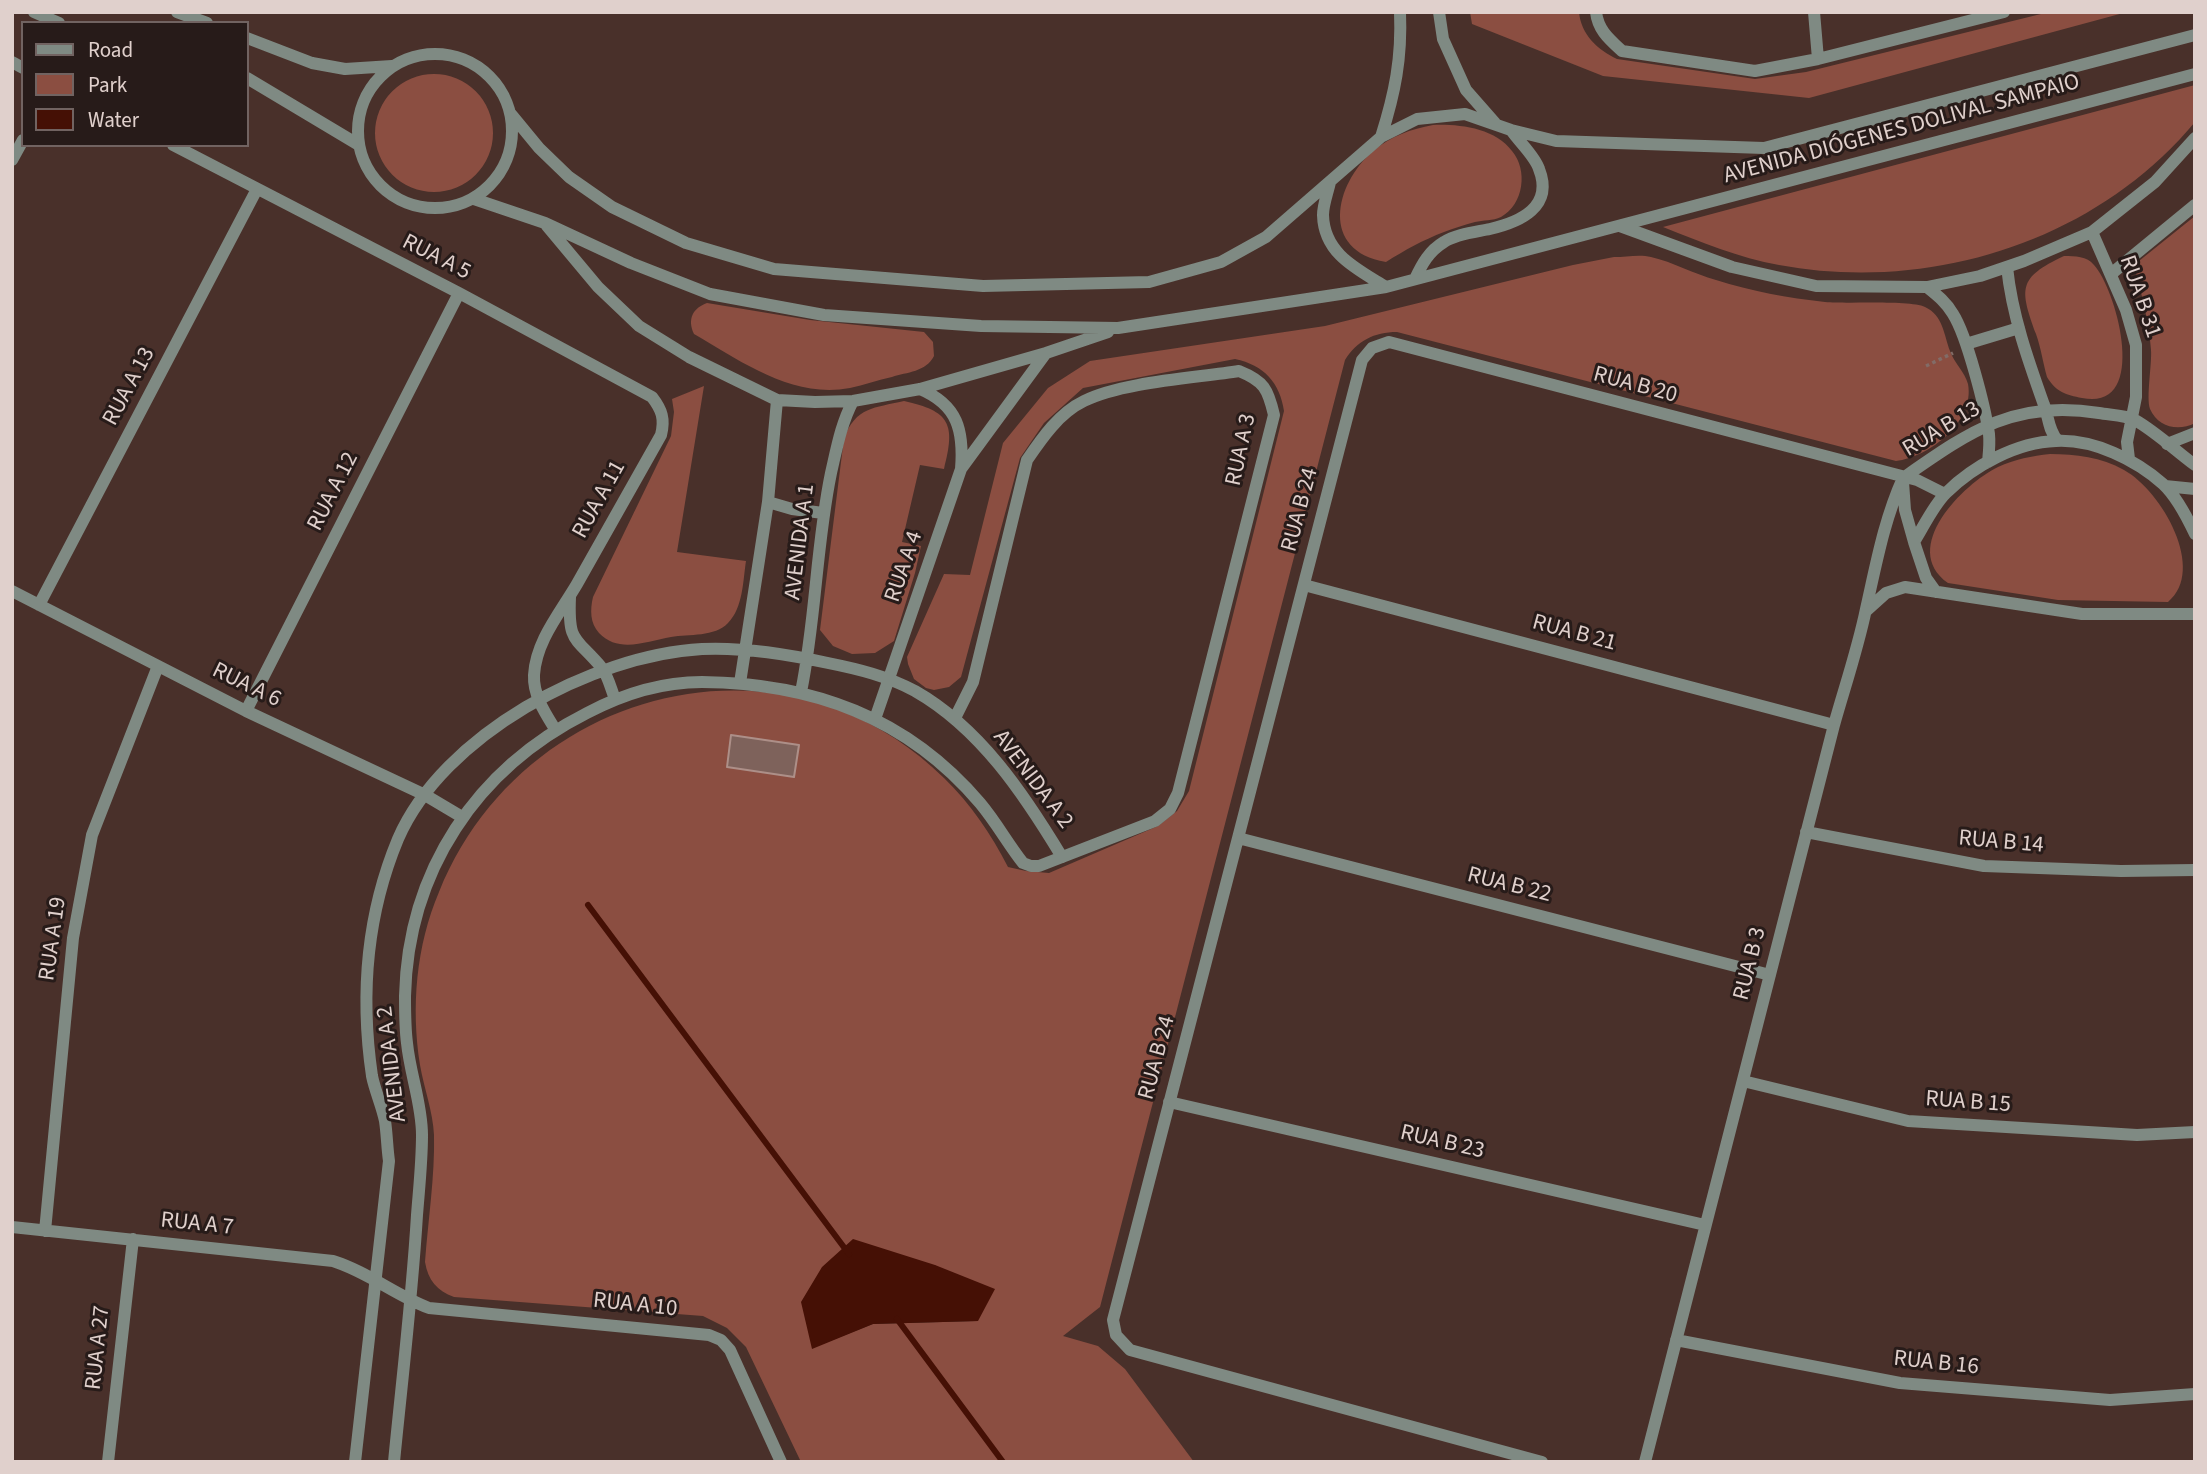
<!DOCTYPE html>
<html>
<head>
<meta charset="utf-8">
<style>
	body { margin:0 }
	#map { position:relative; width:2207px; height:1474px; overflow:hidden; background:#49302a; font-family:"Source Sans 3",sans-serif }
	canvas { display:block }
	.frame { position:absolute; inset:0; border:14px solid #e0d0cc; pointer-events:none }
	.legend { position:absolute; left:21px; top:21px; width:228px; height:126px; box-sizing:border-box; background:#271b19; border:2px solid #716361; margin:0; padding:9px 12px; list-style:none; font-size:21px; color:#e0d0cc }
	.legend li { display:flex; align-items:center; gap:14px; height:35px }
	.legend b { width:35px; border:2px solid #716361 }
</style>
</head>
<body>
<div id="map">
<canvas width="2207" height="1474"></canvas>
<div class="frame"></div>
<ul class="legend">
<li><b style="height:9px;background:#7f8a83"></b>Road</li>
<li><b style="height:19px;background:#8b4e41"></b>Park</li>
<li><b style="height:19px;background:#451005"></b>Water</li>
</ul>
</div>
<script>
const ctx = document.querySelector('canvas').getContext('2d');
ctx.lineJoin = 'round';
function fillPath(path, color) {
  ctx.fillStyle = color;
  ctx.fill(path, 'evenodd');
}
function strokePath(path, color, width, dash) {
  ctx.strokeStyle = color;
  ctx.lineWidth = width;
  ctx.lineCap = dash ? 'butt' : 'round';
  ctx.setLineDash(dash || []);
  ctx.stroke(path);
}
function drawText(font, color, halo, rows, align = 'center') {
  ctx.font = font + ' "Source Sans 3",sans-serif';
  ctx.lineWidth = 6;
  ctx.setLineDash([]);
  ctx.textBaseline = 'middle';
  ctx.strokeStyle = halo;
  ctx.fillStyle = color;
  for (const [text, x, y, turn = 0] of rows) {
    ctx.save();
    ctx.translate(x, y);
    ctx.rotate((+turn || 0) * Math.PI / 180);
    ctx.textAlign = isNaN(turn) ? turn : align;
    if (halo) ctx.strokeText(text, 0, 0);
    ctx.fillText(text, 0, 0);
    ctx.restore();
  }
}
fillPath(new Path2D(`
	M1470,12H1579C1581,35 1598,50 1617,59L1755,79L1806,72L2049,12H2127L1809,98L1603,76L1472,24Z
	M375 133a59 59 0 1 1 118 0a59 59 0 1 1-118 0Z
	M2195,85V122C2095,242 1930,293 1779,265C1739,258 1701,242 1663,227Z
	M1433,125C1459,124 1495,128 1512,151C1528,170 1524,204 1501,217C1493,221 1483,220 1475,222C1464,225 1454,228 1444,232C1423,240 1405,250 1386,262C1320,251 1334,185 1373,151C1391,136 1411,129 1433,125Z
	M2195,216V423C2178,432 2158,427 2150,409C2146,397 2152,365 2151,350C2149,320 2141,293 2134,265Z
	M2064,256C2075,256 2087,256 2094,265C2117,290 2150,412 2082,398C2066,395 2056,392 2047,377C2043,363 2041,348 2036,334C2020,289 2017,278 2064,256Z
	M1614,257C1626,257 1640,254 1651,257C1673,262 1694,274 1716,280C1751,291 1788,298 1825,302C1847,304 1910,300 1925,307C1943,315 1944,335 1950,351C1954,363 1965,372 1968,384C1975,421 1930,457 1896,461L1397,332C1374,332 1357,341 1345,360L1100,1307L1063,1336L1098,1346L1125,1369L1194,1462H801L746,1347L727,1328L703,1316L454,1297C437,1291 428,1280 425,1262C428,1221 435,1176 434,1135C433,1112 424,1088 420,1065C411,1007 416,946 439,892C521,688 783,619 944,778C971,804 991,834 1008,867L1026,871L1049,873L1158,826L1177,811L1189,791L1284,411C1280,383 1264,365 1235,359L1083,388L1044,423L1020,458L961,677L949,687L934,690L926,688L914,679L908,664L907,657L944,574L970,575L1003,443L1048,388L1090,361L1325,326L1573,265ZM935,1265L978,1321L873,1324L812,1348Z
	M707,303L810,320L924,332L933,342L934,356C926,372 907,372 892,377C878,380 864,385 850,388C792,399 741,361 694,334C687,319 693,308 707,303Z
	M704,386L677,552L746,561C743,581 743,608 728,623C715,637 689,634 671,637C647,641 619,654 599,633C590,623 590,610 593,597L671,436L674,412L672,399Z
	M904,401C950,411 956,424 944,469L920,465L902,542L921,546L915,573L894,641L875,653L852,654L833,646L820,630L844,438C856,407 874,408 904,401Z
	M2050,454C2076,454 2101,457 2124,470C2162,491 2207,570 2168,602L2058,600L1948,583C1899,548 1963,484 1998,467C2015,459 2032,456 2050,454Z`), '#8b4e41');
fillPath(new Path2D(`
	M853,1239L935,1265L995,1289L978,1321L873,1324L812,1349L801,1302L822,1267Z`), '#451005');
strokePath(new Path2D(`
	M588,905L849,1254
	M897,1319L1003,1462`), '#451005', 6);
const building = new Path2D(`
	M731,735L799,745L794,777L727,767Z`);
fillPath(building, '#7e625b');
strokePath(building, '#ad8f88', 2);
strokePath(new Path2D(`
	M1926,366L1953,353`), '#826c67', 3.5, [3.5, 3.5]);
strokePath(new Path2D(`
	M34,12L59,23
	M177,12L207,23
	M1439,12L1443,39L1466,90L1495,123
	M1596,12C1598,30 1609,39 1622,51L1755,71L1818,59L2004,12
	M1814,12L1818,59
	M247,38L312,63L345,69L392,66
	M358 131a77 77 0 1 1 154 0a77 77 0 1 1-154 0Z
	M12,62L23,68
	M247,78L359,145
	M511,114L539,148L569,177L612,207L686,243L774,269L983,286L1149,282L1221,262L1266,237L1381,137L1417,119L1465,114L1511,130L1556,141L1764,148L2195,35
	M1381,137C1395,93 1402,58 1400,12
	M173,145L459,293L652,397C662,410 665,419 661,435C633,485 605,535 577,584C560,613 536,641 534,675C533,695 545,713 555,729
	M12,160L23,140
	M1330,182C1328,192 1323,204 1323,215C1324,254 1357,269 1386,287
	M474,199L545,223L631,263L710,294L824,315L981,326L1118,328L1386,287L2195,74
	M547,226L598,287L639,326L689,357L777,400L815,402L853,401L920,389L1046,353L1108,332
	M1620,226L1732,267L1816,286L1927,287L1980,276L2024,261L2092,232L2155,182L2195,138
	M2092,232L2126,310L2136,345V397L2127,442L2129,459
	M2007,267C2012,315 2028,360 2044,405C2049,418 2048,429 2057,440
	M2111,274L2195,205
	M1415,279C1422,264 1429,251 1444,242C1456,234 1476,232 1490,229C1520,222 1554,207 1539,169C1535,156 1519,142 1511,130
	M1927,287C1937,295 1946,302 1953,314C1967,336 1985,407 1989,434C1990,444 1989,452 1988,462
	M1966,344L2019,328
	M2167,444L2195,433
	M961,469L1046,353
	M1903,478C1969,432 2014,399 2099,413C2110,415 2125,415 2135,420C2156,432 2176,451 2195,465
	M1903,482L1905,510L1914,542
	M2165,486L2195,489
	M768,502L792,509L823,513
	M1304,585L1834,725
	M12,591L246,711L425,795L462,817
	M1936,592L1926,578L1914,542C1924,526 1933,506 1946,493C1973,466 2017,442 2056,441C2094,439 2136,460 2163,484C2176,496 2187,517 2195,534
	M570,597C568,644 575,636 602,668C608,676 611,689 615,699
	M39,605L257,189
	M1866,611L1886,593L1905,587L2082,614H2195
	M740,683L768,502L777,400
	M801,692C816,619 816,545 831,473C837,447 841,424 853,401
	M246,711L459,293
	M875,719L961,469C964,431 958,405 920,389
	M1806,832L1984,866L2121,871L2195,870
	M1238,838L1770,975
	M1743,1081L1908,1121L2137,1135L2195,1132
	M1169,1102L1705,1225
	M12,1227L333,1261C368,1272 395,1295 429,1308L709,1335L721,1340L730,1350L781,1462
	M45,1231L73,938L92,835L158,666
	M1676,1340L1900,1383L2110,1400L2195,1394
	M108,1462L133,1239
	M355,1462L389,1161C387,1147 387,1134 385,1121C382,1106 375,1091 372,1076C360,994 366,916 398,839C443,735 592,655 702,649C744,647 787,654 828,663C858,669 887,676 915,691C980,728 1024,794 1062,857
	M394,1462C402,1380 412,1298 417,1215C419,1189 422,1162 422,1135C422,1104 410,1074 407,1043C405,1028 405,1011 405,996C408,871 476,769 587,713C623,694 660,682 702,682C812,683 907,717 980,803C996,822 1008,844 1023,863L1031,866H1039L1155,821L1170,809L1178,793L1274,415C1268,389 1264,381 1239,371C1195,378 1122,382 1084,401C1059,413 1042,438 1027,460L973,682L955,718
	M1542,1462L1130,1350L1116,1335L1113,1320L1362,360L1372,348L1389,342L1917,480L1945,494
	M1645,1462L1834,725C1845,686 1858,648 1866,609C1876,565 1884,520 1903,478`), '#7f8a83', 12);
drawText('23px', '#e0d0cc', '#271b19', [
	["AVENIDA DIÓGENES DOLIVAL SAMPAIO",1902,130,-15],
	["RUA A 5",436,258,27],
	["RUA B 31",2139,297,71],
	["RUA B 20",1635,386,15],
	["RUA A 13",130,387,-62],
	["RUA B 13",1942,430,-31],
	["RUA A 3",1242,450,-78],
	["RUA A 12",334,492,-63],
	["RUA A 11",600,500,-61],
	["RUA B 24",1301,510,-75],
	["AVENIDA A 1",801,542,-83],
	["RUA A 4",905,567,-71],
	["RUA B 21",1574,634,15],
	["RUA A 6",246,686,26],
	["AVENIDA A 2",1032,780,53],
	["RUA B 14",2001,843,5],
	["RUA B 22",1509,886,14],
	["RUA A 19",54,939,-82],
	["RUA B 3",1751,964,-76],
	["RUA B 24",1158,1058,-75],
	["AVENIDA A 2",393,1064,-97],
	["RUA B 15",1968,1103,4],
	["RUA B 23",1442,1143,13],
	["RUA A 7",197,1225,6],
	["RUA A 10",635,1306,6],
	["RUA A 27",99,1348,-84],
	["RUA B 16",1936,1364,6]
]);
</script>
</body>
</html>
